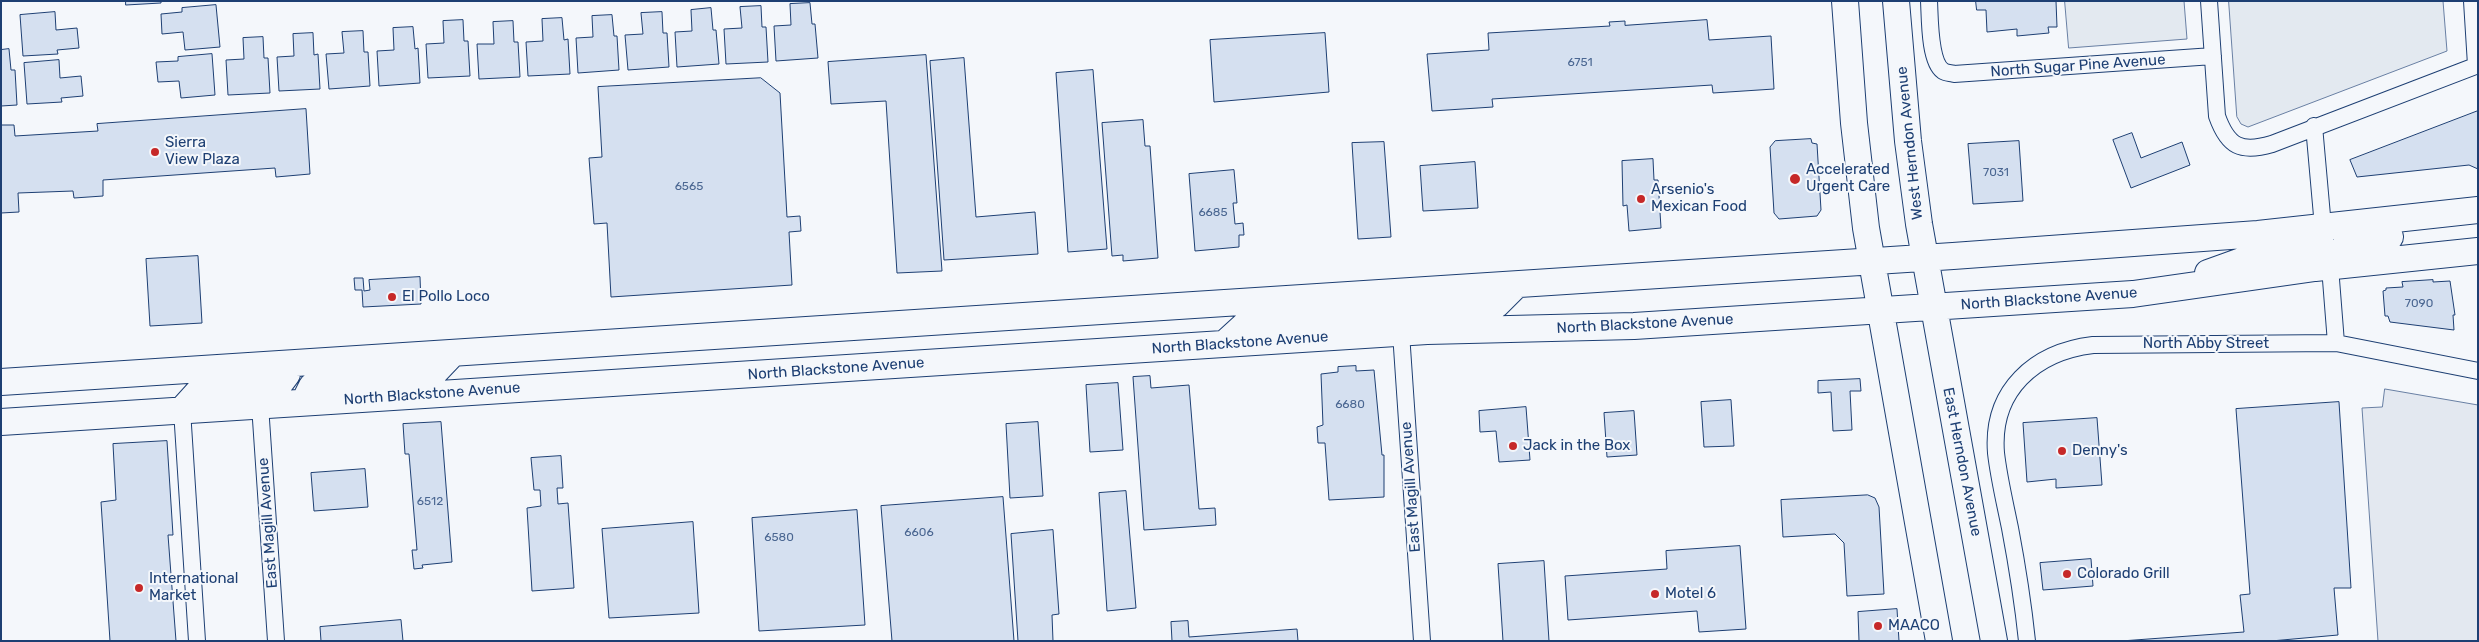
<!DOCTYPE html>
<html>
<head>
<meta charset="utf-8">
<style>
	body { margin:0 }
	#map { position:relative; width:2479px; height:642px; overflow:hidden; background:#f4f7fb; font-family:Rubik,sans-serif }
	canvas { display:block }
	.frame { position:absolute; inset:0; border:2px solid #1d3f73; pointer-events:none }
</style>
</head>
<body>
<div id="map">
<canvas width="2479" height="642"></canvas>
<div class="frame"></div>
</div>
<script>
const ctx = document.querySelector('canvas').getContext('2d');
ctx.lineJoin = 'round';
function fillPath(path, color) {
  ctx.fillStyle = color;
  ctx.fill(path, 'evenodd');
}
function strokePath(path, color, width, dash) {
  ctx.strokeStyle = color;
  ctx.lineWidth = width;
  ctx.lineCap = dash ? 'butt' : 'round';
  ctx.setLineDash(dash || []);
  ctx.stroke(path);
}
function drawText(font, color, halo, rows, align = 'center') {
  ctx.font = font + ' Rubik,sans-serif';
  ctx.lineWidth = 4;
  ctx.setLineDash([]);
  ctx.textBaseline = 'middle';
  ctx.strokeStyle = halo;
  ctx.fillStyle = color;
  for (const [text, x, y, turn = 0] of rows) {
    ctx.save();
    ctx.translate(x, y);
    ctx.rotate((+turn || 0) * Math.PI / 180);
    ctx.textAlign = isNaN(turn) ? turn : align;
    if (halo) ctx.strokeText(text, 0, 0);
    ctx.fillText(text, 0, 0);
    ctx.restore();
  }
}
const green = new Path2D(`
	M2065,1H2184L2187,39L2069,48Z
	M2229,1H2443L2447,51L2248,127L2241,124L2237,117Z`);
fillPath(green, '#e3e9f0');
strokePath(green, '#687fa3', 1);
const parking = new Path2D(`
	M2385,389L2478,405V641H2378L2362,408L2382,407Z`);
fillPath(parking, '#e3e8f0');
strokePath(parking, '#687fa3', 1);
const building = new Path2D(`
	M126,1H161V3L126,5Z
	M1976,1H2056L2057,27H2048L2049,33L2017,36V29L1987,32L1986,10H1977Z
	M810,3L812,24H815L818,58L776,61L774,26L791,25L790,4Z
	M216,5L220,47L185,50L183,32L162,34L161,14L182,12V8Z
	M761,6L762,27H766L768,62L726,64L724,29L742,28L740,7Z
	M711,8L713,30H716L719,64L677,67L675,32L692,31L691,10Z
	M55,12L56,30L77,28L79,48L57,50L58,54L23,56L20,15Z
	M662,12L663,33H667L669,67L628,70L625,35L643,34L641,13Z
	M612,15L614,36H617L619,70L578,73L576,38L593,37L592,16Z
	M562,18L564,40L568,39L570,74L528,76L526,42L543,41L542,19Z
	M463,20L464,41H468L470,76L428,78L426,44L444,43L443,21Z
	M1707,20L1709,40L1771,36L1774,89L1713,93L1712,85L1492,99L1493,107L1432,111L1427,54L1489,50L1488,33L1610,26L1609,22L1625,21V25Z
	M513,21L514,42H518L520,77L479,79L477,44H494L493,22Z
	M413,27L415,49L418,48L420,83L379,86L377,51L394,50L393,28Z
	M363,31L364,52H368L370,86L329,89L326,54L344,53L342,32Z
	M313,33L314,55L318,54L320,89L279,91L277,57L294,56L293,34Z
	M1325,33L1329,92L1214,102L1210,40Z
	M263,37L264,58H268L270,93L228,95L226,60L244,59L243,38Z
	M9,49L11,70H15L17,105L1,106V50Z
	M212,54L215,95L181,98L179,81L158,82L156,62L178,61V57Z
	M926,55L942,271L897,273L886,101L831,104L828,62Z
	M964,58L976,217L1035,212L1038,254L944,260L930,61Z
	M59,60L60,78L81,76L83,96L61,98L62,102L27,104L24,63Z
	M1093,70L1107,249L1068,252L1056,73Z
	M761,78L780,93L787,217L800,216L801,231L789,232L792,285L611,297L607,223L594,224L589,158L602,157L598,87Z
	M306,109L310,174L276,177L275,168L103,180V196L74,198L73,191L18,193L19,212L1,213V125H14L15,136L98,131L97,124Z
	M2478,111V169L2469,165L2357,177L2350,160Z
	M1143,120L1145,146H1150L1158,258L1123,261V255L1112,256L1102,123Z
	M2132,133L2141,158L2182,142L2190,165L2131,188L2113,140Z
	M1811,139L1812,143L1817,144L1821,210L1817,216L1779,219L1774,213L1770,147L1775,141Z
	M2019,141L2023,201L1973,204L1968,144Z
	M1384,142L1391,237L1358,239L1352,143Z
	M1653,159L1654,180H1658L1661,228L1629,231L1627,205L1623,206L1622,161Z
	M1475,162L1478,208L1423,211L1420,166Z
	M1234,170L1237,203H1233L1235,224L1243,223L1244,235H1239V247L1195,251L1189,174Z
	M198,256L202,323L150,326L146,259Z
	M420,277L421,304L363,307L362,290H355L354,278H363L364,291L370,290L369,280Z
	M2433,280V282L2450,281L2455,315H2453L2454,330L2390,322L2388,316H2385L2383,291L2386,290V288L2403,287L2402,282Z
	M1356,366V371L1374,370L1382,455H1384V497L1329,500L1325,443H1318L1317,427L1323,425L1321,374L1338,372V367Z
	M1150,376L1151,388L1189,385L1199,509L1215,508L1216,525L1144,530L1133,377Z
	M1860,379L1861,391H1850L1852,430L1833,431L1831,392L1818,393V381Z
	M1118,383L1123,450L1090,452L1086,385Z
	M1731,400L1734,446L1704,447L1701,402Z
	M2339,402L2351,588H2334L2338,635L2271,641H2121L2244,632L2240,595L2250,594L2236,409Z
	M1526,407L1530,460L1499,462L1496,431L1480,432L1479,411Z
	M1634,411L1637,455L1607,457L1604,413Z
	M2097,418L2102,485L2056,488V479L2027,482L2023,423Z
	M441,422L452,562L422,565L423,568L414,569L412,550H417L409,454H405L403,424Z
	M1038,422L1043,496L1010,498L1006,424Z
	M167,441L173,535H168L176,641H110L101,502L116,500L113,444Z
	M561,456L563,488H557L558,504L568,503L574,588L532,591L527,508L541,506L540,490H534L531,458Z
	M365,469L368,507L314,511L311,473Z
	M1126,491L1136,608L1107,611L1099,493Z
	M1868,495L1875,498L1879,507L1884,594L1847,596L1844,543L1835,534L1783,537L1781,500Z
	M1003,497L1014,641H892L881,506Z
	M857,510L865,625L759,631L752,518Z
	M693,522L699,613L609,618L602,529Z
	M1053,530L1059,614L1052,615L1053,641H1018L1011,534Z
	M1740,546L1746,629L1699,632L1697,611L1568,620L1565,576L1667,569L1666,551Z
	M2091,559L2093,586L2043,590L2040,563Z
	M1544,561L1549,641H1503L1498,564Z
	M1897,609L1899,641H1859L1858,612Z
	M401,620L403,641H321L320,627Z
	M1188,621L1189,637L1297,629L1298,641H1172L1171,622Z`);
fillPath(building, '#d5e0f0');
strokePath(building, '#1d3f73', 1);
const street = new Path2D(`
	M1929,1C1930,17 1929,61 1943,71C1946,73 1951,73 1954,74L2213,56
	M2209,1L2217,116C2228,147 2241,153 2272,144L2478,65
	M2472,1L2476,65
	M2314,126L2323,227
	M2330,267L2336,343
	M1401,333L1422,641
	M260,405L276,641
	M182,410L197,641
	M2027,641C2023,603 2017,565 2010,528C2005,503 1999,479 1996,453C1991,390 2035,352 2093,345L2336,343L2478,371`);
const primary = new Path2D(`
	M1845,1L1854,123L1866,228L1939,641
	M1896,1L1908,141L1919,224L1994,641
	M2330,267C2344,237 2361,240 2390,237
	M2208,273L2247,259L2311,248L2319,243L2323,227
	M1401,333L1403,324L1416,314L1425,311L1496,305L1516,285
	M1224,344L1247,323L1375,315L1402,305L1414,291
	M1,382L1953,256L2258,234L2478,210
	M304,402L312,386L321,381L433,374L453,353
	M182,410L201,389L281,382L287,374V364
	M1,422L1427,331L1634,326L2133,294L2315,268L2478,251`);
strokePath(street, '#1d3f73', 18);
strokePath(primary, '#1d3f73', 28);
strokePath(street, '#f4f7fb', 16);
strokePath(primary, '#f4f7fb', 26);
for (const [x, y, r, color] of [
	[155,152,5,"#c62828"],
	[1795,179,6,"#c62828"],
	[1641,199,5,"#c62828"],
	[392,297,5,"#c62828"],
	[1513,446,5,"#c62828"],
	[2062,451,5,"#c62828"],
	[2067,574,5,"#c62828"],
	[139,588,5,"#c62828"],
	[1655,594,5,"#c62828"],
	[1878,626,5,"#c62828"]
]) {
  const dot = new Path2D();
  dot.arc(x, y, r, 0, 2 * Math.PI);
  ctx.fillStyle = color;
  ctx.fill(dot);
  strokePath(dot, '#f4f7fb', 2);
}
drawText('12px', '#4b6792', null, [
	["6751",1580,63],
	["7031",1996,173],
	["6565",689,187],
	["6685",1213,213],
	["7090",2419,304],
	["6680",1350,405],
	["6512",430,502],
	["6606",919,533],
	["6580",779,538]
]);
drawText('15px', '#1d3f73', '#f4f7fb', [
	["North Sugar Pine Avenue",2078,66,-4],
	["West Herndon Avenue",1910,143,-96],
	["North Blackstone Avenue",2049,299,-4],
	["North Blackstone Avenue",1645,324,-3],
	["North Blackstone Avenue",1240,343,-4],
	["North Abby Street",2206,344],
	["North Blackstone Avenue",836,369,-4],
	["North Blackstone Avenue",432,394,-4],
	["East Herndon Avenue",1962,462,79],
	["East Magill Avenue",1411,487,-94],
	["East Magill Avenue",268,523,-94]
]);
drawText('15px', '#1d3f73', '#f4f7fb', [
	["Sierra",165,143],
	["View Plaza",165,160],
	["Accelerated",1806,170],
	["Urgent Care",1806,187],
	["Arsenio's",1651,190],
	["Mexican Food",1651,207],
	["El Pollo Loco",402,297],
	["Jack in the Box",1523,446],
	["Denny's",2072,451],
	["Colorado Grill",2077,574],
	["International",149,579],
	["Market",149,596],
	["Motel 6",1665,594],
	["MAACO",1888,626]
], 'left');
</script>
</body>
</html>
